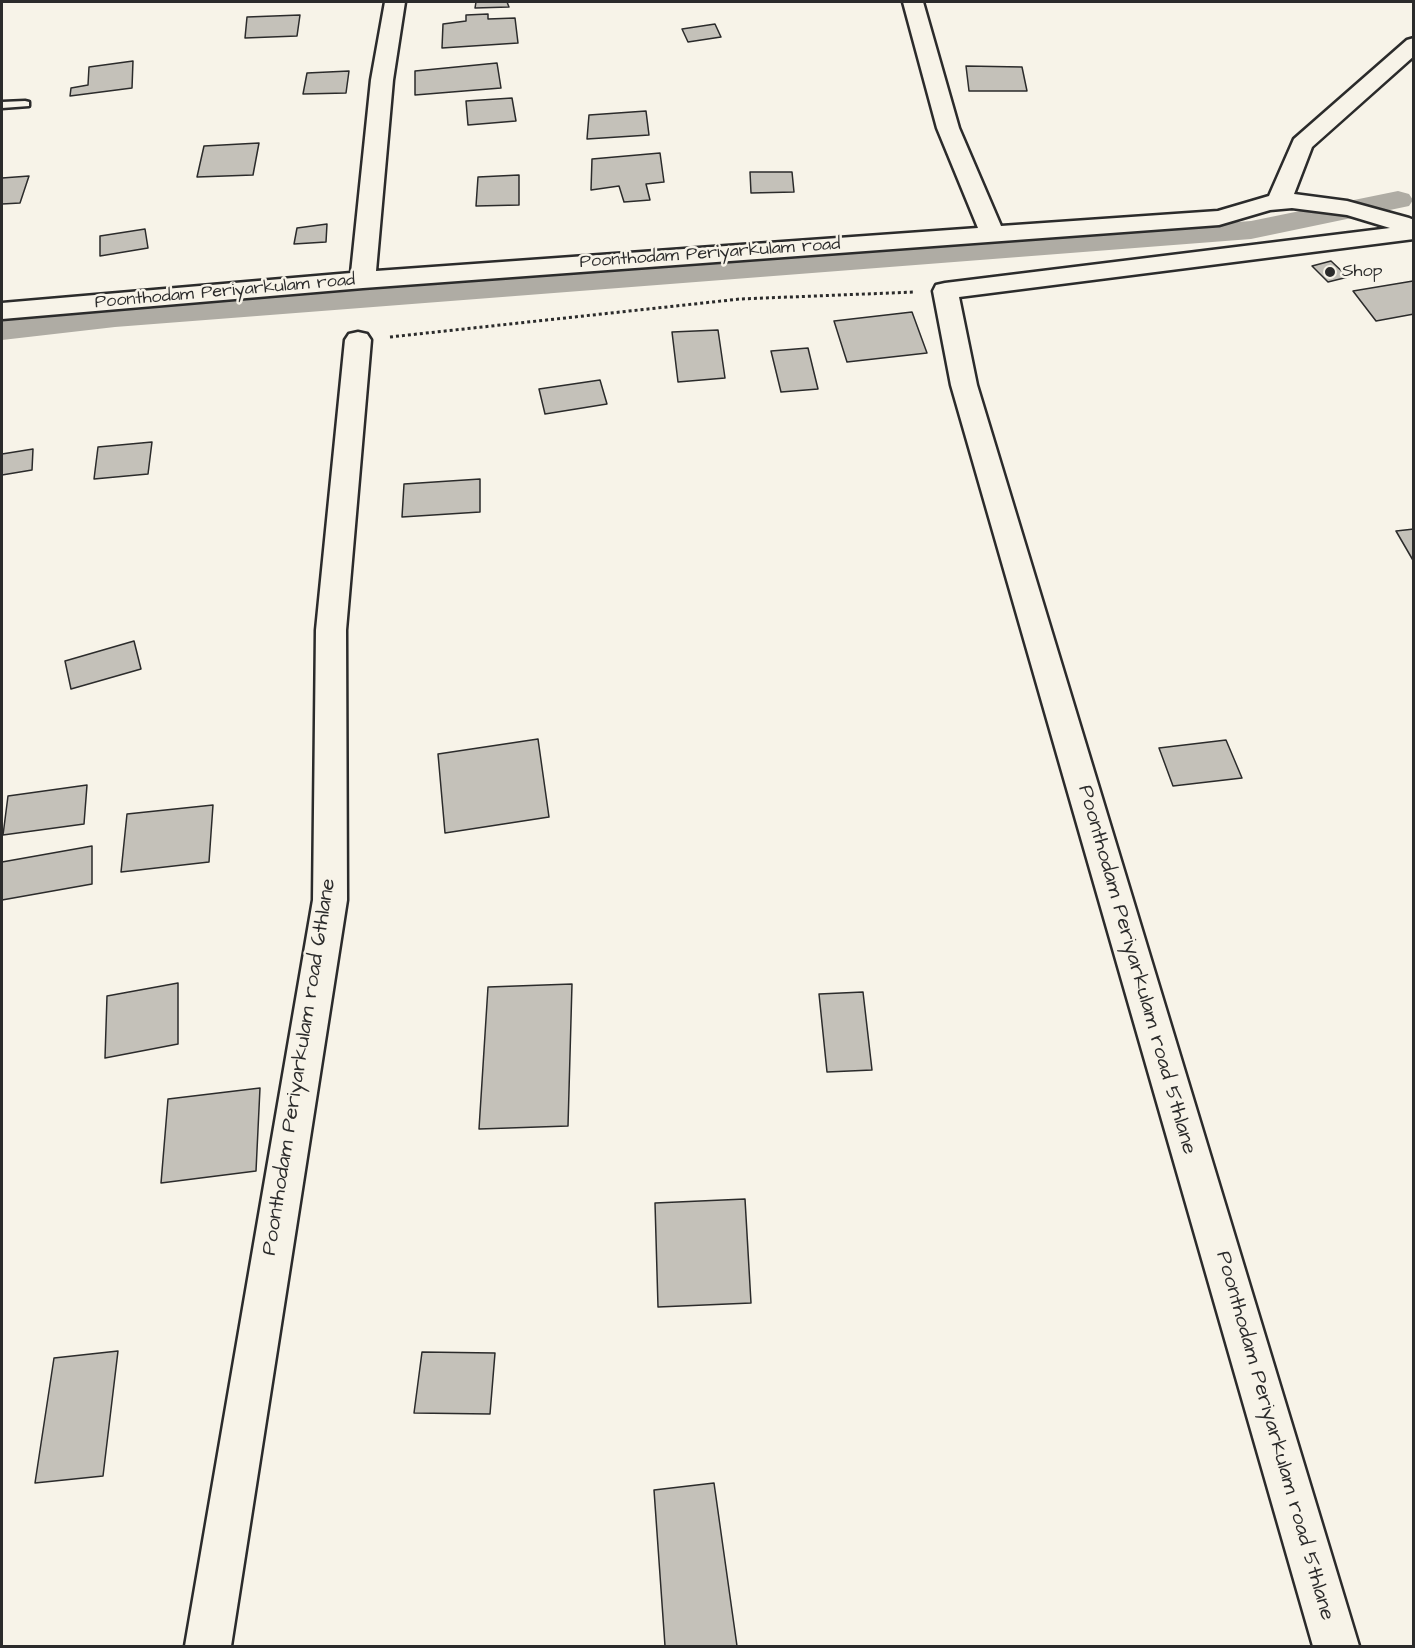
<!DOCTYPE html>
<html>
<head>
<meta charset="utf-8">
<style>
	body { margin:0 }
	#map { position:relative; width:1415px; height:1648px; overflow:hidden; background:#f7f3e8; font-family:"Architects Daughter",sans-serif }
	canvas { display:block }
	.frame { position:absolute; inset:0; border:3px solid #2b2b2b; pointer-events:none }
</style>
</head>
<body>
<div id="map">
<canvas width="1415" height="1648"></canvas>
<div class="frame"></div>
</div>
<script>
const ctx = document.querySelector('canvas').getContext('2d');
ctx.lineJoin = 'round';
function fillPath(path, color) {
  ctx.fillStyle = color;
  ctx.fill(path, 'evenodd');
}
function strokePath(path, color, width, dash) {
  ctx.strokeStyle = color;
  ctx.lineWidth = width;
  ctx.lineCap = dash ? 'butt' : 'round';
  ctx.setLineDash(dash || []);
  ctx.stroke(path);
}
function drawText(font, color, halo, rows, align = 'center') {
  ctx.font = font + ' "Architects Daughter",sans-serif';
  ctx.lineWidth = 5;
  ctx.setLineDash([]);
  ctx.textBaseline = 'middle';
  ctx.strokeStyle = halo;
  ctx.fillStyle = color;
  for (const [text, x, y, turn = 0] of rows) {
    ctx.save();
    ctx.translate(x, y);
    ctx.rotate((+turn || 0) * Math.PI / 180);
    ctx.textAlign = isNaN(turn) ? turn : align;
    if (halo) ctx.strokeText(text, 0, 0);
    ctx.fillText(text, 0, 0);
    ctx.restore();
  }
}
fillPath(new Path2D(`
	M1398,191L1409,194L1413,200L1409,206L1251,239L115,327L2,340V320L115,307L1251,221Z`), '#afaca4');
const building = new Path2D(`
	M476,2H507L509,7L475,8Z
	M488,14V19L515,18L518,43L442,48L443,24L466,21V15Z
	M300,15L297,36L245,38L247,17Z
	M715,24L721,37L688,42L682,29Z
	M133,61L132,88L70,96L71,88L88,85L89,67Z
	M497,63L501,88L415,95V71Z
	M966,66L1022,67L1027,91H969Z
	M349,71L346,93L303,94L307,73Z
	M512,98L516,121L468,125L466,101Z
	M646,111L649,135L587,139L589,115Z
	M259,143L253,175L197,177L204,146Z
	M660,153L664,182L646,184L650,200L624,202L619,186L591,190L592,159Z
	M750,172H792L794,192L751,193Z
	M519,175V205L476,206L478,177Z
	M29,176L20,203L2,204V178Z
	M327,224L326,242L294,244L297,228Z
	M145,229L148,248L100,256V236Z
	M1331,261L1348,277L1328,282L1312,266Z
	M1413,281L1414,314L1376,321L1353,291Z
	M912,312L927,353L847,362L834,321Z
	M718,330L725,378L678,382L672,332Z
	M808,348L818,389L781,392L771,351Z
	M600,380L607,404L545,414L539,389Z
	M152,442L148,474L94,479L98,447Z
	M33,449L32,470L2,475V454Z
	M480,479V512L402,517L404,484Z
	M1414,529V562L1396,531Z
	M134,641L141,669L71,689L65,661Z
	M538,739L549,817L445,833L438,754Z
	M1226,740L1242,778L1173,786L1159,748Z
	M87,785L84,824L3,835L8,796Z
	M213,805L209,862L121,872L127,814Z
	M92,846V884L2,900V862Z
	M178,983V1044L105,1058L107,996Z
	M572,984L568,1126L479,1129L488,987Z
	M863,992L872,1070L827,1072L819,994Z
	M260,1088L256,1171L161,1183L168,1099Z
	M745,1199L751,1303L658,1307L655,1203Z
	M118,1351L103,1476L35,1483L54,1358Z
	M422,1352L495,1353L490,1414L414,1413Z
	M714,1483L737,1646H665L654,1490Z`);
fillPath(building, '#c4c1b9');
strokePath(building, '#2b2b2b', 1.5);
const service = new Path2D(`
	M25,101L29,102V106L2,108V102Z`);
const minor = new Path2D(`
	M385,2H405L393,80L376,271L978,228L937,128L903,2H923L959,128L1001,226L1218,211L1269,196L1294,139L1407,40L1414,38V56L1312,147L1294,194L1347,201L1409,218L1414,220V239L959,297L977,385L1359,1646H1313L951,385L933,291L936,285L945,283L1390,228L1347,215L1292,208L1270,210L1219,225L363,288L2,319V303L351,273L371,80Z
	M358,332L367,334L371,340L346,630L347,900L231,1646H185L313,900L316,630L345,340L349,334Z`);
strokePath(service, '#2b2b2b', 5);
strokePath(minor, '#2b2b2b', 5);
strokePath(new Path2D(`
	M390,337L740,299L915,292`), '#2b2b2b', 3, [3, 3]);
fillPath(service, '#f7f3e8');
fillPath(minor, '#f7f3e8');
for (const [x, y, r, color] of [
	[1330,272,6,"#2b2b2b"]
]) {
  const dot = new Path2D();
  dot.arc(x, y, r, 0, 2 * Math.PI);
  ctx.fillStyle = color;
  ctx.fill(dot);
  strokePath(dot, '#f7f3e8', 2);
}
drawText('18px', '#2b2b2b', '#f7f3e8', [
	["Poonthodam Periyarkulam road",710,254,-4],
	["Poonthodam Periyarkulam road",225,292,-5]
]);
drawText('18px', '#2b2b2b', '#f7f3e8', [
	["Shop",1342,272]
], 'left');
drawText('21px', '#2b2b2b', '#f7f3e8', [
	["Poonthodam Periyarkulam road 5thlane",1136,970,74],
	["Poonthodam Periyarkulam road 6thlane",300,1067,-81],
	["Poonthodam Periyarkulam road 5thlane",1274,1436,74]
]);
</script>
</body>
</html>
